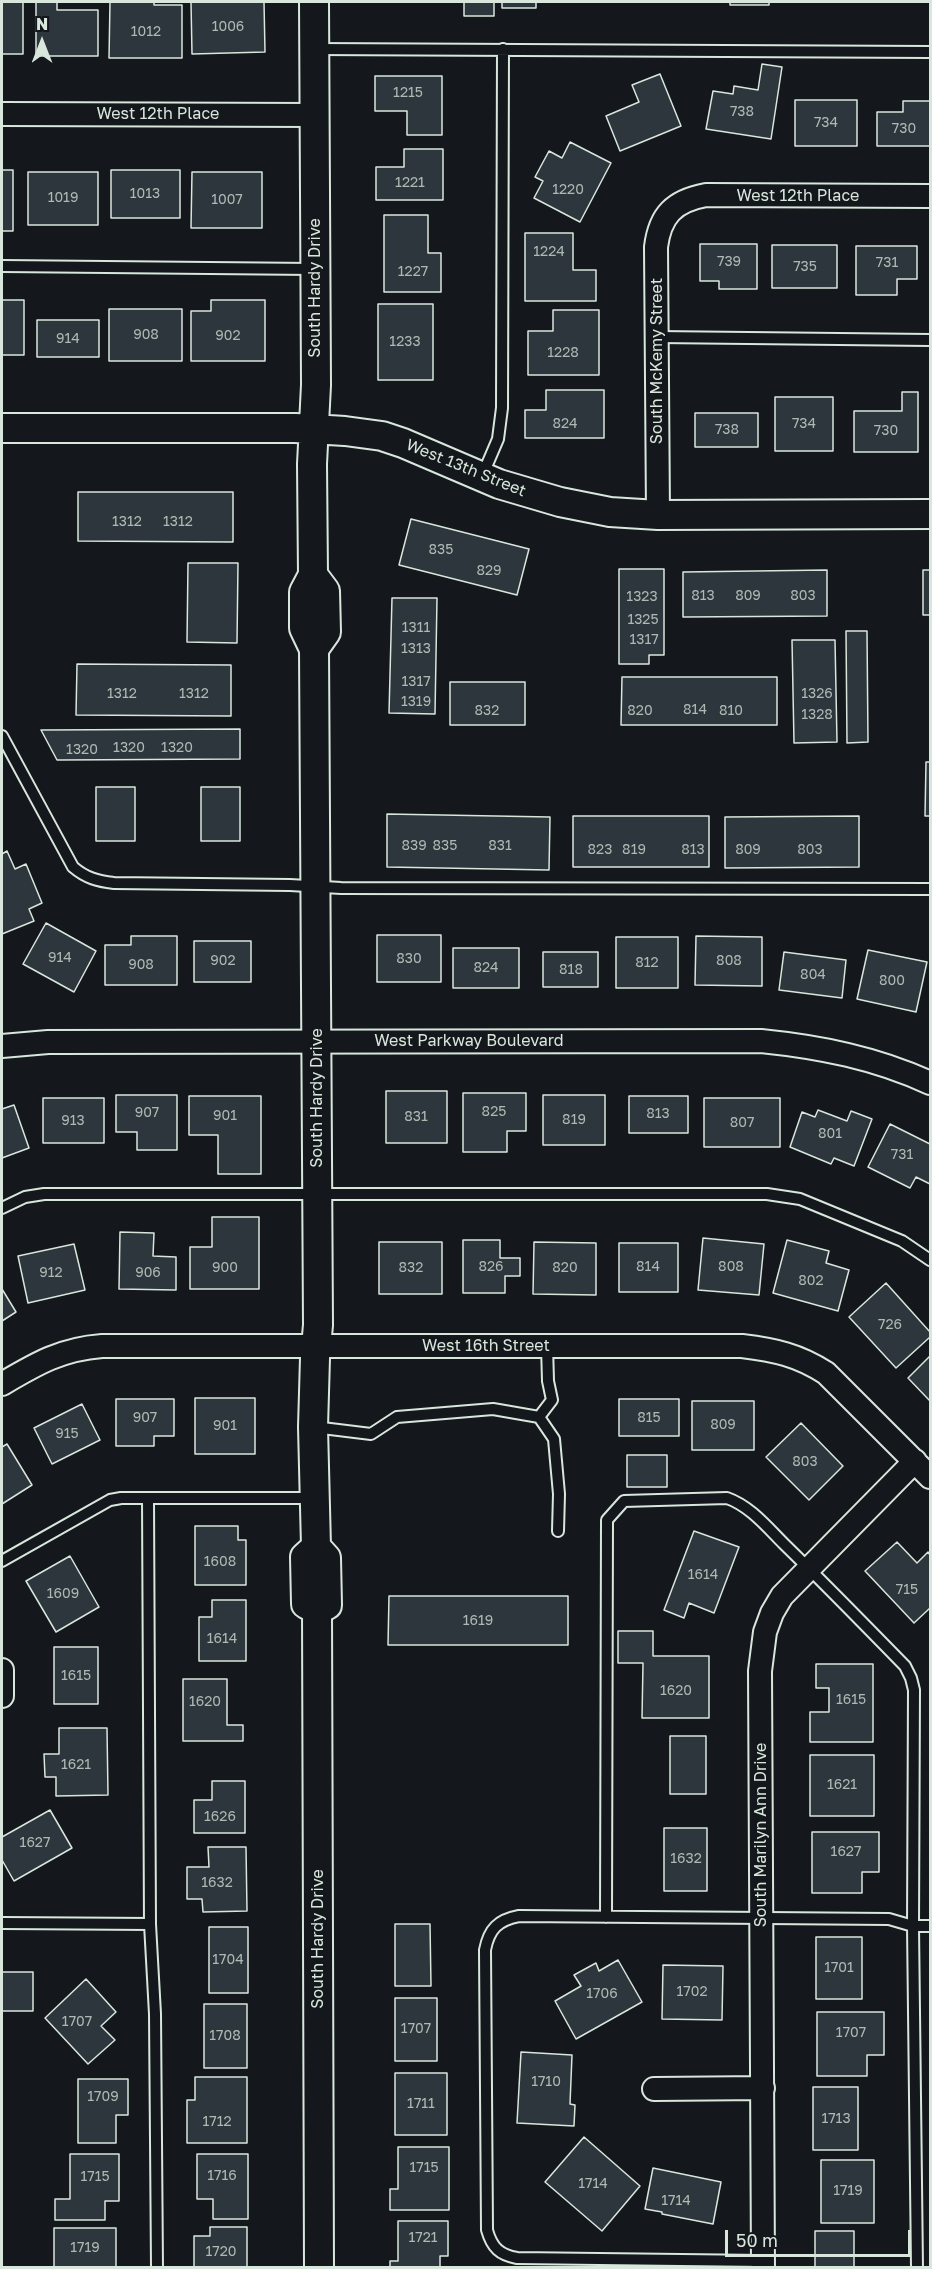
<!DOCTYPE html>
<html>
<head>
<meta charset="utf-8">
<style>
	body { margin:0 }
	#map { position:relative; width:932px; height:2269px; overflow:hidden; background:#14181c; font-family:"Golos Text",sans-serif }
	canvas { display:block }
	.frame { position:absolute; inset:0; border:3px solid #d8e6dc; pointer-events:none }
	.north { position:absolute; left:12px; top:12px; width:60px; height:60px; -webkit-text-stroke:4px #14181c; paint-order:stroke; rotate:0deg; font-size:16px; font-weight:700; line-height:24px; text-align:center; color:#d8e6dc }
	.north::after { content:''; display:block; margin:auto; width:21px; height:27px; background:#d8e6dc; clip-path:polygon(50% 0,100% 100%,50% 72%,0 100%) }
	.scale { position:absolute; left:725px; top:2230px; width:186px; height:27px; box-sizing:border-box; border:3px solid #d8e6dc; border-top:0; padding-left:8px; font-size:18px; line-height:21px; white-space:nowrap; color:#d8e6dc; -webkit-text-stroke:4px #14181c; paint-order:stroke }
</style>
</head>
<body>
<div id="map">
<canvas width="932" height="2269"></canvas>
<div class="frame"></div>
<div class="north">N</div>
<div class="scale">50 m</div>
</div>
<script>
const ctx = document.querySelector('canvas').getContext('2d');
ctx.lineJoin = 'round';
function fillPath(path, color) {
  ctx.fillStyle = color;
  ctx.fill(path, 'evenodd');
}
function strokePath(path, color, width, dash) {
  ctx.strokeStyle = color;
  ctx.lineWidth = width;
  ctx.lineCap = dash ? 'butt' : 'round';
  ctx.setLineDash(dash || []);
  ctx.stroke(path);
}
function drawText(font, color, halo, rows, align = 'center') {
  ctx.font = font + ' "Golos Text",sans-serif';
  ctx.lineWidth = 4.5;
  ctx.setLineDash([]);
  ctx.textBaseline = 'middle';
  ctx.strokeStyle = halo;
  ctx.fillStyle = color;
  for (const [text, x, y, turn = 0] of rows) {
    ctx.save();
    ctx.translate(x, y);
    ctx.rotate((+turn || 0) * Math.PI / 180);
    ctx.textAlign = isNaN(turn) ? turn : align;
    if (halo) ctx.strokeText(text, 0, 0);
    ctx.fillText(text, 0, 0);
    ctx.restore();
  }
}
const building = new Path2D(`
	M2,2H23V54H2Z
	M36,2H57V10H98V56H36Z
	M110,2H154V5H182V58H109Z
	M191,2H264L265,52L192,54Z
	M464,2H494V16H464Z
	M502,2H536V8H502Z
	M730,2H769V5H730Z
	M762,64L782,67L771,139L706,129L713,91L733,94L734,86L758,90Z
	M660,74L681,126L620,151L606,116L639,102L632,85Z
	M375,76H442V135H407V111H375Z
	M795,100H857V146H795Z
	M903,101H930V146H877V112H903Z
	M570,142L611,163L580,222L534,198L543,181L535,177L549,151L562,158Z
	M404,149H443V200H376V167H404Z
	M2,170H13V231H2Z
	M111,170H180V218H111Z
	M28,172H98V225H28Z
	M192,172H262V228H191Z
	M384,215H428V253H441V292H384Z
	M525,233H573V270H596V301H525Z
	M700,244H757V289H719V281H700Z
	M772,245H837V288H772Z
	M856,246H917V279H897V295H856Z
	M2,300H24V355H2Z
	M211,300H265V361H191V311H211Z
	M378,304H433V380H378Z
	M109,309H182V361H109Z
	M553,310H599V375H528V331H553Z
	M37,320H99V357H37Z
	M546,390H604V438H525V410H546Z
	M902,392H918V452H854V411H902Z
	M775,397H833V451H775Z
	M695,413H758V447H695Z
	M78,492H233V542L78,541Z
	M411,519L529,549L517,595L399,565Z
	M188,563H238L237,643L187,642Z
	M619,569H664V655H649V664H619Z
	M827,570V616L683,617V572Z
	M923,570H930V615H923Z
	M392,598H437L435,714L389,713Z
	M846,631H867L868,742L847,743Z
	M792,640H835L837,742L794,743Z
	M77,664L231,665V716L76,715Z
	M622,677H777V725H621Z
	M450,682H525V725H450Z
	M240,729V759L57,760L41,730Z
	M926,762H930V816H925Z
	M96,787H135V841H96Z
	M201,787H240V841H201Z
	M387,814L550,817L549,870L387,867Z
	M573,816H709V867H573Z
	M859,816V867L725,868V817Z
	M7,851L15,869L26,864L42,903L29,909L34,921L2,934V854Z
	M46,923L96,951L74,992L23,964Z
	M377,935H441V982H377Z
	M131,936H177V985H105V945H131Z
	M696,936L762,937V986L695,985Z
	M616,937H678V988H616Z
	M194,941H251V982H194Z
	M453,948H519V988H453Z
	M868,950L927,962L916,1012L857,999Z
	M543,952H598V987H543Z
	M784,952L846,960L842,998L779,990Z
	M386,1091H447V1143H386Z
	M463,1093H526V1131H507V1152H463Z
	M116,1095H177V1150H137V1132H116Z
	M543,1095H605V1145H543Z
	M189,1096H261V1174H218V1135H189Z
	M629,1096H688V1133H629Z
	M43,1098H104V1143H43Z
	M704,1098H780V1147H704Z
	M14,1105L29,1148L2,1158V1109Z
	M818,1110L847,1121L851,1111L872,1119L854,1166L834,1158L831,1164L790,1147L802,1112L815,1117Z
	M890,1124L930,1144V1184L916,1177L910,1188L868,1167Z
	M212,1217H259V1289H190V1247H212Z
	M120,1232L154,1233L153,1256L176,1257V1290L119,1289Z
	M703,1238L764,1244L759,1295L698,1290Z
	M463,1240H500V1258H520V1276H505V1293H463Z
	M787,1240L829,1251L826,1263L849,1270L838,1311L773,1293Z
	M379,1242H442V1294H379Z
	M534,1242L596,1243V1295L533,1294Z
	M619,1243H678V1292H619Z
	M74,1244L85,1290L28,1303L18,1256Z
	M886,1283L930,1332V1337L896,1368L849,1317Z
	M2,1289L16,1312L2,1321Z
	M930,1356V1401L908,1378Z
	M195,1398H255V1454H195Z
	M116,1399H174V1436H154V1446H116Z
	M619,1399H679V1436H619Z
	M692,1401H754V1450H692Z
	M82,1404L100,1440L52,1464L34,1428Z
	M801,1423L843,1466L809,1500L766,1457Z
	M7,1444L32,1485L2,1504V1447Z
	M627,1455H667V1487H627Z
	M195,1526H238V1540H246V1585H195Z
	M694,1531L739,1547L714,1613L689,1603L684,1618L664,1610Z
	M897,1542L917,1563L928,1552L930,1555V1608L914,1623L865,1571Z
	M70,1556L99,1607L56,1632L26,1581Z
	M389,1596H568V1645H388Z
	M212,1600H246V1661H199V1617H212Z
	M618,1631H653V1656H709V1718H642L643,1663H618Z
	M54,1647H98V1704H54Z
	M816,1664H873V1742H810V1712H829V1688H816Z
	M183,1679H227V1725H243V1741H183Z
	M59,1728H107L108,1795L56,1796V1777H45L44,1754H59Z
	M670,1736H706V1794H670Z
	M810,1755H874V1816H810Z
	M212,1781H245V1833H194V1800H212Z
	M50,1810L72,1848L14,1881L2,1860V1837Z
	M664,1828H707V1891H664Z
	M812,1832H879V1872H862V1893H812Z
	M208,1847H246L247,1911L203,1912L202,1899H187V1867H209Z
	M395,1924H430L431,1986H395Z
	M209,1927H248V1993H209Z
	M816,1937H862V1999H816Z
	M618,1960L642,2002L576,2039L555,2001L581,1986L574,1975L596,1963L599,1971Z
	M663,1965L723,1966L722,2020L662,2019Z
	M2,1972H33V2011H2Z
	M86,1979L116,2012L101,2026L115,2040L88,2064L45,2018Z
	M395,1998H437V2061H395Z
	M204,2004H247V2068H204Z
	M817,2012H884V2055H867V2076H817Z
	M521,2052L572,2055L570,2104L575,2105L574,2126L517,2123Z
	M395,2073H447V2135H395Z
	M195,2077H247V2143H187V2100H195Z
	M78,2079H128V2115H116V2143H78Z
	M813,2087H858V2150H813Z
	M584,2137L640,2186L602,2231L545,2182Z
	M398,2147H449V2210H390V2189H398Z
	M70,2154H119V2201H105V2220H55V2199H70Z
	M197,2154H248V2219H213V2199H197Z
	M821,2160H874V2223H821Z
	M653,2168L721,2182L713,2224L662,2214V2212L645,2209Z
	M398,2221H448V2256H440V2268H390V2261H398Z
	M210,2227H247V2268H194V2236H210Z
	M54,2228H116V2268H54Z
	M815,2231H854V2268H815Z`);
fillPath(building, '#2c363c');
strokePath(building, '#d8e6dc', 1.5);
const service = new Path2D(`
	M315,49L930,52
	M2,266L313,269
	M657,337L930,340
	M483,474L498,439L502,408L503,49
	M2,736L73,867C86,878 97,881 114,883L290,885L341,888L930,889
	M2,1208L25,1197L44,1194H767L800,1199L902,1241L930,1260
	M539,1417L552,1400L548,1381L547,1346
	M314,1427L371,1434L397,1417L493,1409L539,1417L554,1439L559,1494L558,1531
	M148,1498L150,1924
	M2,1561L110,1500L121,1498H315
	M606,1917L607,1520L624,1501L727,1498C750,1506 767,1527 784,1544C825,1584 865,1625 905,1666L911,1678L914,1690L913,1926L917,2268
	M2,1923L150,1924L155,2014L157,2268
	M763,2261L517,2258C500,2255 492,2248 487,2230L485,1950C489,1929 498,1920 519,1916L889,1919L913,1926H930`);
const minor = new Path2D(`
	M2,114L314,115
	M658,515L656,247C660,215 674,201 706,195L930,196
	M2,1046L48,1042L761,1041C820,1047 876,1058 930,1083
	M2,1384C36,1364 61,1349 102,1346H742C775,1350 798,1355 826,1373L930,1477
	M2,1670V1696
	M654,2089L763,2088
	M763,2268L760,1671L765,1632L772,1613L782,1596L915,1461`);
const tertiary = new Path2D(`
	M314,2L316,385L312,464L313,575L304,592V628L314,649L318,1325L315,1358L313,1427L316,1547L326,1558L327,1605L317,1610
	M2,428H295L345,431L382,436L403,443L499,484L560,502L610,512L658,515L930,514
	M313,575L325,591L326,632L314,649
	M316,1547L305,1557L306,1604L317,1610
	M317,1610L319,2268`);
strokePath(service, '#d8e6dc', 14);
strokePath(minor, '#d8e6dc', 26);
strokePath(tertiary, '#d8e6dc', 32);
strokePath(service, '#14181c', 10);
strokePath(minor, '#14181c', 22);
strokePath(tertiary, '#14181c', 28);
drawText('14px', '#adbab4', null, [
	["1006",228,27],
	["1012",146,32],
	["1215",408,93],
	["738",742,112],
	["734",826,123],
	["730",904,129],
	["1221",410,183],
	["1220",568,190],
	["1013",145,194],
	["1019",63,198],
	["1007",227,200],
	["1224",549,252],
	["739",729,262],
	["731",887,263],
	["735",805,267],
	["1227",413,272],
	["908",146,335],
	["902",228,336],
	["914",68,339],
	["1233",405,342],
	["1228",563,353],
	["824",565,424],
	["734",804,424],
	["738",727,430],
	["730",886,431],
	["1312",127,522],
	["1312",178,522],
	["835",441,550],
	["829",489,571],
	["813",703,596],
	["809",748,596],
	["803",803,596],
	["1323",642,597],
	["1325",643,620],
	["1311",416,628],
	["1317",644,640],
	["1313",416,649],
	["1317",416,682],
	["1312",122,694],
	["1312",194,694],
	["1326",817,694],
	["1319",416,702],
	["814",695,710],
	["832",487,711],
	["820",640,711],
	["810",731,711],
	["1328",817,715],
	["1320",129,748],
	["1320",177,748],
	["1320",82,750],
	["839",414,846],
	["835",445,846],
	["831",500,846],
	["823",600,850],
	["819",634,850],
	["813",693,850],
	["809",748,850],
	["803",810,850],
	["914",60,958],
	["830",409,959],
	["902",223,961],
	["808",729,961],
	["812",647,963],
	["908",141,965],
	["824",486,968],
	["818",571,970],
	["804",813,975],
	["800",892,981],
	["825",494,1112],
	["907",147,1113],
	["813",658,1114],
	["901",225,1116],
	["831",416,1117],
	["819",574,1120],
	["913",73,1121],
	["807",742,1123],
	["801",830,1134],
	["731",902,1155],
	["826",491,1267],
	["814",648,1267],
	["808",731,1267],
	["900",225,1268],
	["832",411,1268],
	["820",565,1268],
	["912",51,1273],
	["906",148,1273],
	["802",811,1281],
	["726",890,1325],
	["907",145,1418],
	["815",649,1418],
	["809",723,1425],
	["901",225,1426],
	["915",67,1434],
	["803",805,1462],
	["1608",220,1562],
	["1614",703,1575],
	["715",907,1590],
	["1609",63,1594],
	["1619",478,1621],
	["1614",222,1639],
	["1615",76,1676],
	["1620",676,1691],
	["1615",851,1700],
	["1620",205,1702],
	["1621",76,1765],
	["1621",842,1785],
	["1626",220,1817],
	["1627",35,1843],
	["1627",846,1852],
	["1632",686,1859],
	["1632",217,1883],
	["1704",228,1960],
	["1701",839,1968],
	["1702",692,1992],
	["1706",602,1994],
	["1707",77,2022],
	["1707",416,2029],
	["1707",851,2033],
	["1708",225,2036],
	["1710",546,2082],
	["1709",103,2097],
	["1711",421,2104],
	["1713",836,2119],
	["1712",217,2122],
	["1715",424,2168],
	["1716",222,2176],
	["1715",95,2177],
	["1714",593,2184],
	["1719",848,2191],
	["1714",676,2201],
	["1721",423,2238],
	["1719",85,2248],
	["1720",221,2252]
]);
drawText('16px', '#d8e6dc', '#14181c', [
	["West 12th Place",158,114],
	["West 12th Place",798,196],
	["South Hardy Drive",315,288,-90],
	["South McKemy Street",657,361,-90],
	["West 13th Street",466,468,22],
	["West Parkway Boulevard",469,1041],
	["South Hardy Drive",317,1098,-90],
	["West 16th Street",486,1346],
	["South Marilyn Ann Drive",761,1835,-90],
	["South Hardy Drive",318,1939,-90]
]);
</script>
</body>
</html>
